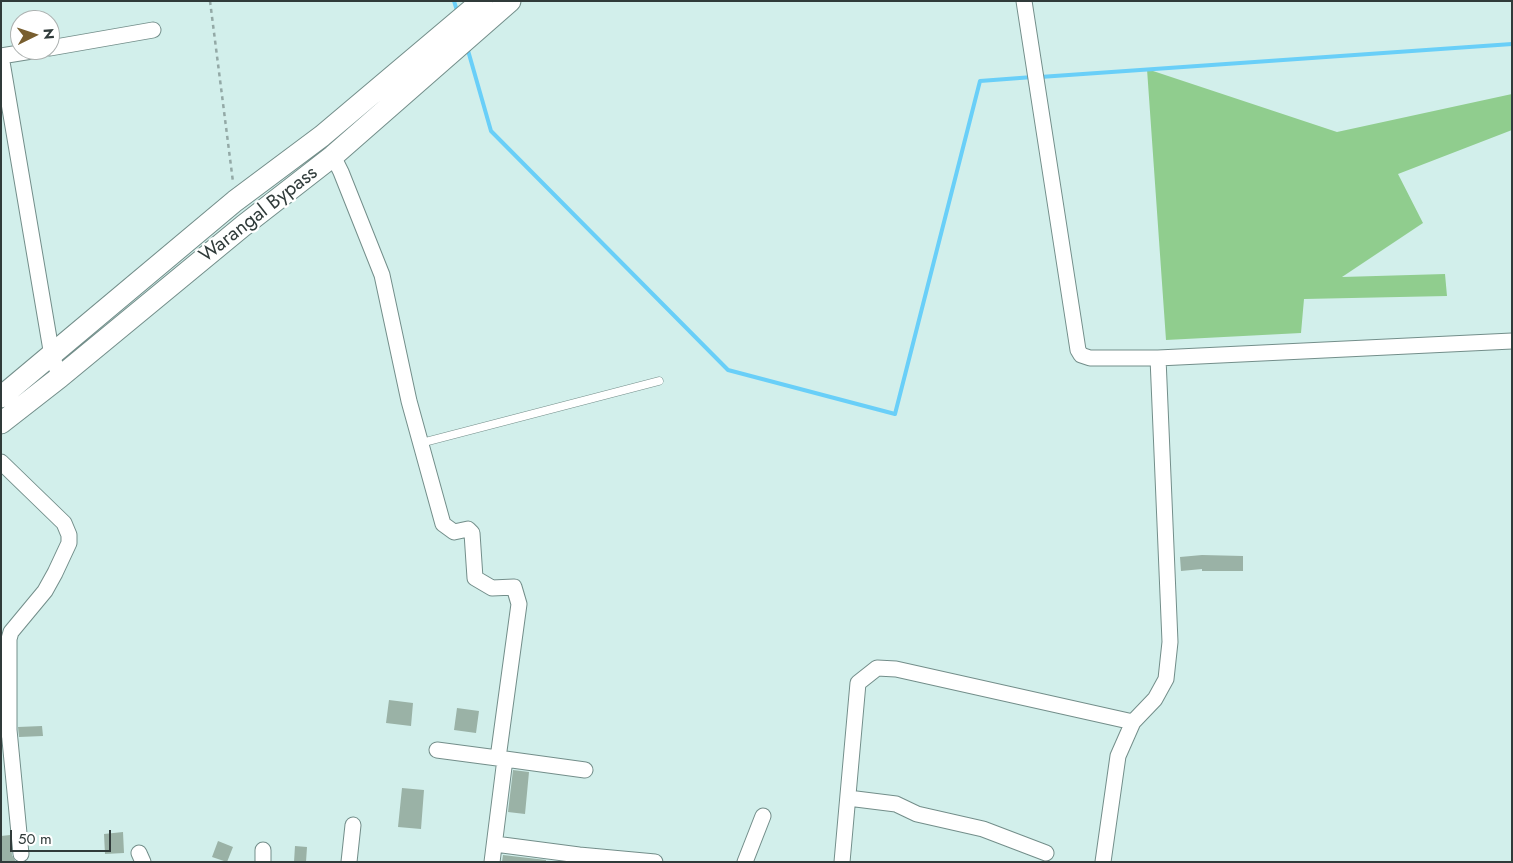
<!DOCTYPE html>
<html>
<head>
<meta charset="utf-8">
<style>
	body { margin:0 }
	#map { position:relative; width:1513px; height:863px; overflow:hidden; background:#d2efeb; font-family:Jost,sans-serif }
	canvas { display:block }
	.frame { position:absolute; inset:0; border:2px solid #303b3a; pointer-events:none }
	.north { position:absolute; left:10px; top:10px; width:50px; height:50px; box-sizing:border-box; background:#fff; border:1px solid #acb1b0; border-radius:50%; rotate:86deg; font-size:14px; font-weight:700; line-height:20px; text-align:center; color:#303b3a }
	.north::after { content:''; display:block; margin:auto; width:18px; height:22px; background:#785e2f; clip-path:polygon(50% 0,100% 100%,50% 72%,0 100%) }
	.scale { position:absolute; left:10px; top:830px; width:101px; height:22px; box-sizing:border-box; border:2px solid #303b3a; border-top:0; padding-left:6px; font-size:15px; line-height:18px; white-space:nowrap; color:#303b3a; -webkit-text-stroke:4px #fff; paint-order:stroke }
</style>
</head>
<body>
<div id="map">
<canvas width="1513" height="863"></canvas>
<div class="frame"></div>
<div class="north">N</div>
<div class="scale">50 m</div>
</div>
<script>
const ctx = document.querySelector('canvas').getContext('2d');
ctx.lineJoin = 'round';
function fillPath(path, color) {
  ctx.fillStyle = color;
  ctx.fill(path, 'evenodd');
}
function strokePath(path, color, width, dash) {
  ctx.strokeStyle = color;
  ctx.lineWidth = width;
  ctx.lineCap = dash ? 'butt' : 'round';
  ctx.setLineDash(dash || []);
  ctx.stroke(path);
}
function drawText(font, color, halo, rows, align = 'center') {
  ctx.font = font + ' Jost,sans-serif';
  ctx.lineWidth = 4.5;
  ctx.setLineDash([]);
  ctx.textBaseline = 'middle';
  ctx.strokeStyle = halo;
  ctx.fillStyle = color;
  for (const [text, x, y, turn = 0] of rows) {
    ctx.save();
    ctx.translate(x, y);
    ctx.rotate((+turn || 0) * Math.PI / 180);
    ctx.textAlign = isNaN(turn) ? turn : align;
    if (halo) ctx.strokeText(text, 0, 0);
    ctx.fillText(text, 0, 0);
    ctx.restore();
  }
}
fillPath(new Path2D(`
	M1147,69L1337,132L1512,94V130L1398,174L1423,223L1342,277L1445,274L1447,296L1304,299L1301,333L1166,340Z`), '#90cd8e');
strokePath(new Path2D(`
	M454,1L458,14
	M467,47L491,131L728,370L895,414L980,81L1033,77
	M1040,77L1512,44`), '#69cff8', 4);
fillPath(new Path2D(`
	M1202,555L1243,556V571H1202V569L1181,571L1180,557Z
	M389,700L413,703L411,726L386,723Z
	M457,708L479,711L476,733L454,730Z
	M42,726L43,736L19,737L18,727Z
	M513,770L529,772L525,814L508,812Z
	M402,788L424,790L421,829L398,827Z
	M123,832L124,853L105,854L104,834Z
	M10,835L12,855L16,862H2L1,836Z
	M218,841L233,847L227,862L212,857Z
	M295,846L307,847L306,862H294Z
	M503,855L546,860V862H502Z`), '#9ab2a6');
const lane = new Path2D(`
	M421,443L659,381`);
const street = new Path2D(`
	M1024,1L1078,350L1081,355L1090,358H1158L1512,341
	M50,48L153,30
	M1,56L52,356L60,377
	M1,56L38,50
	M333,156L341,172L382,275L409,401L443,524L454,532L468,529L472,533L475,578L492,588L514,587L519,604L498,758
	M1,462L64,523L69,535V543L55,573L45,591L11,632L9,639V730H1
	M9,730L21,854
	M437,750L505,759
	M848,798L896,804L917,814L983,829L1046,853
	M495,844L579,855L578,862
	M263,850V862
	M139,853L143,862
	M579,855L655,862
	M349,862L353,825
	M492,862L505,759L585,770
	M745,862L763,816
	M842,862L858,683L877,668L896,669L1133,722
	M1103,862L1118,756L1133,722L1155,699L1166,679L1170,642L1158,358`);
const secondary = new Path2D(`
	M1,397L235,201L322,136L482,1
	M1,423L60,377L243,226L333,156L510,1`);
strokePath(lane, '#738e8a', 9);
strokePath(street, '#738e8a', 17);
strokePath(secondary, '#738e8a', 23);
strokePath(new Path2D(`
	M210,1L233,182`), '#93a9a6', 2.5, [4, 4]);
strokePath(lane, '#fff', 8);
strokePath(street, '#fff', 15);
strokePath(secondary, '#fff', 21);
drawText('20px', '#303b3a', '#fff', [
	["Warangal Bypass",259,215,-38]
]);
</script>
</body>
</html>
